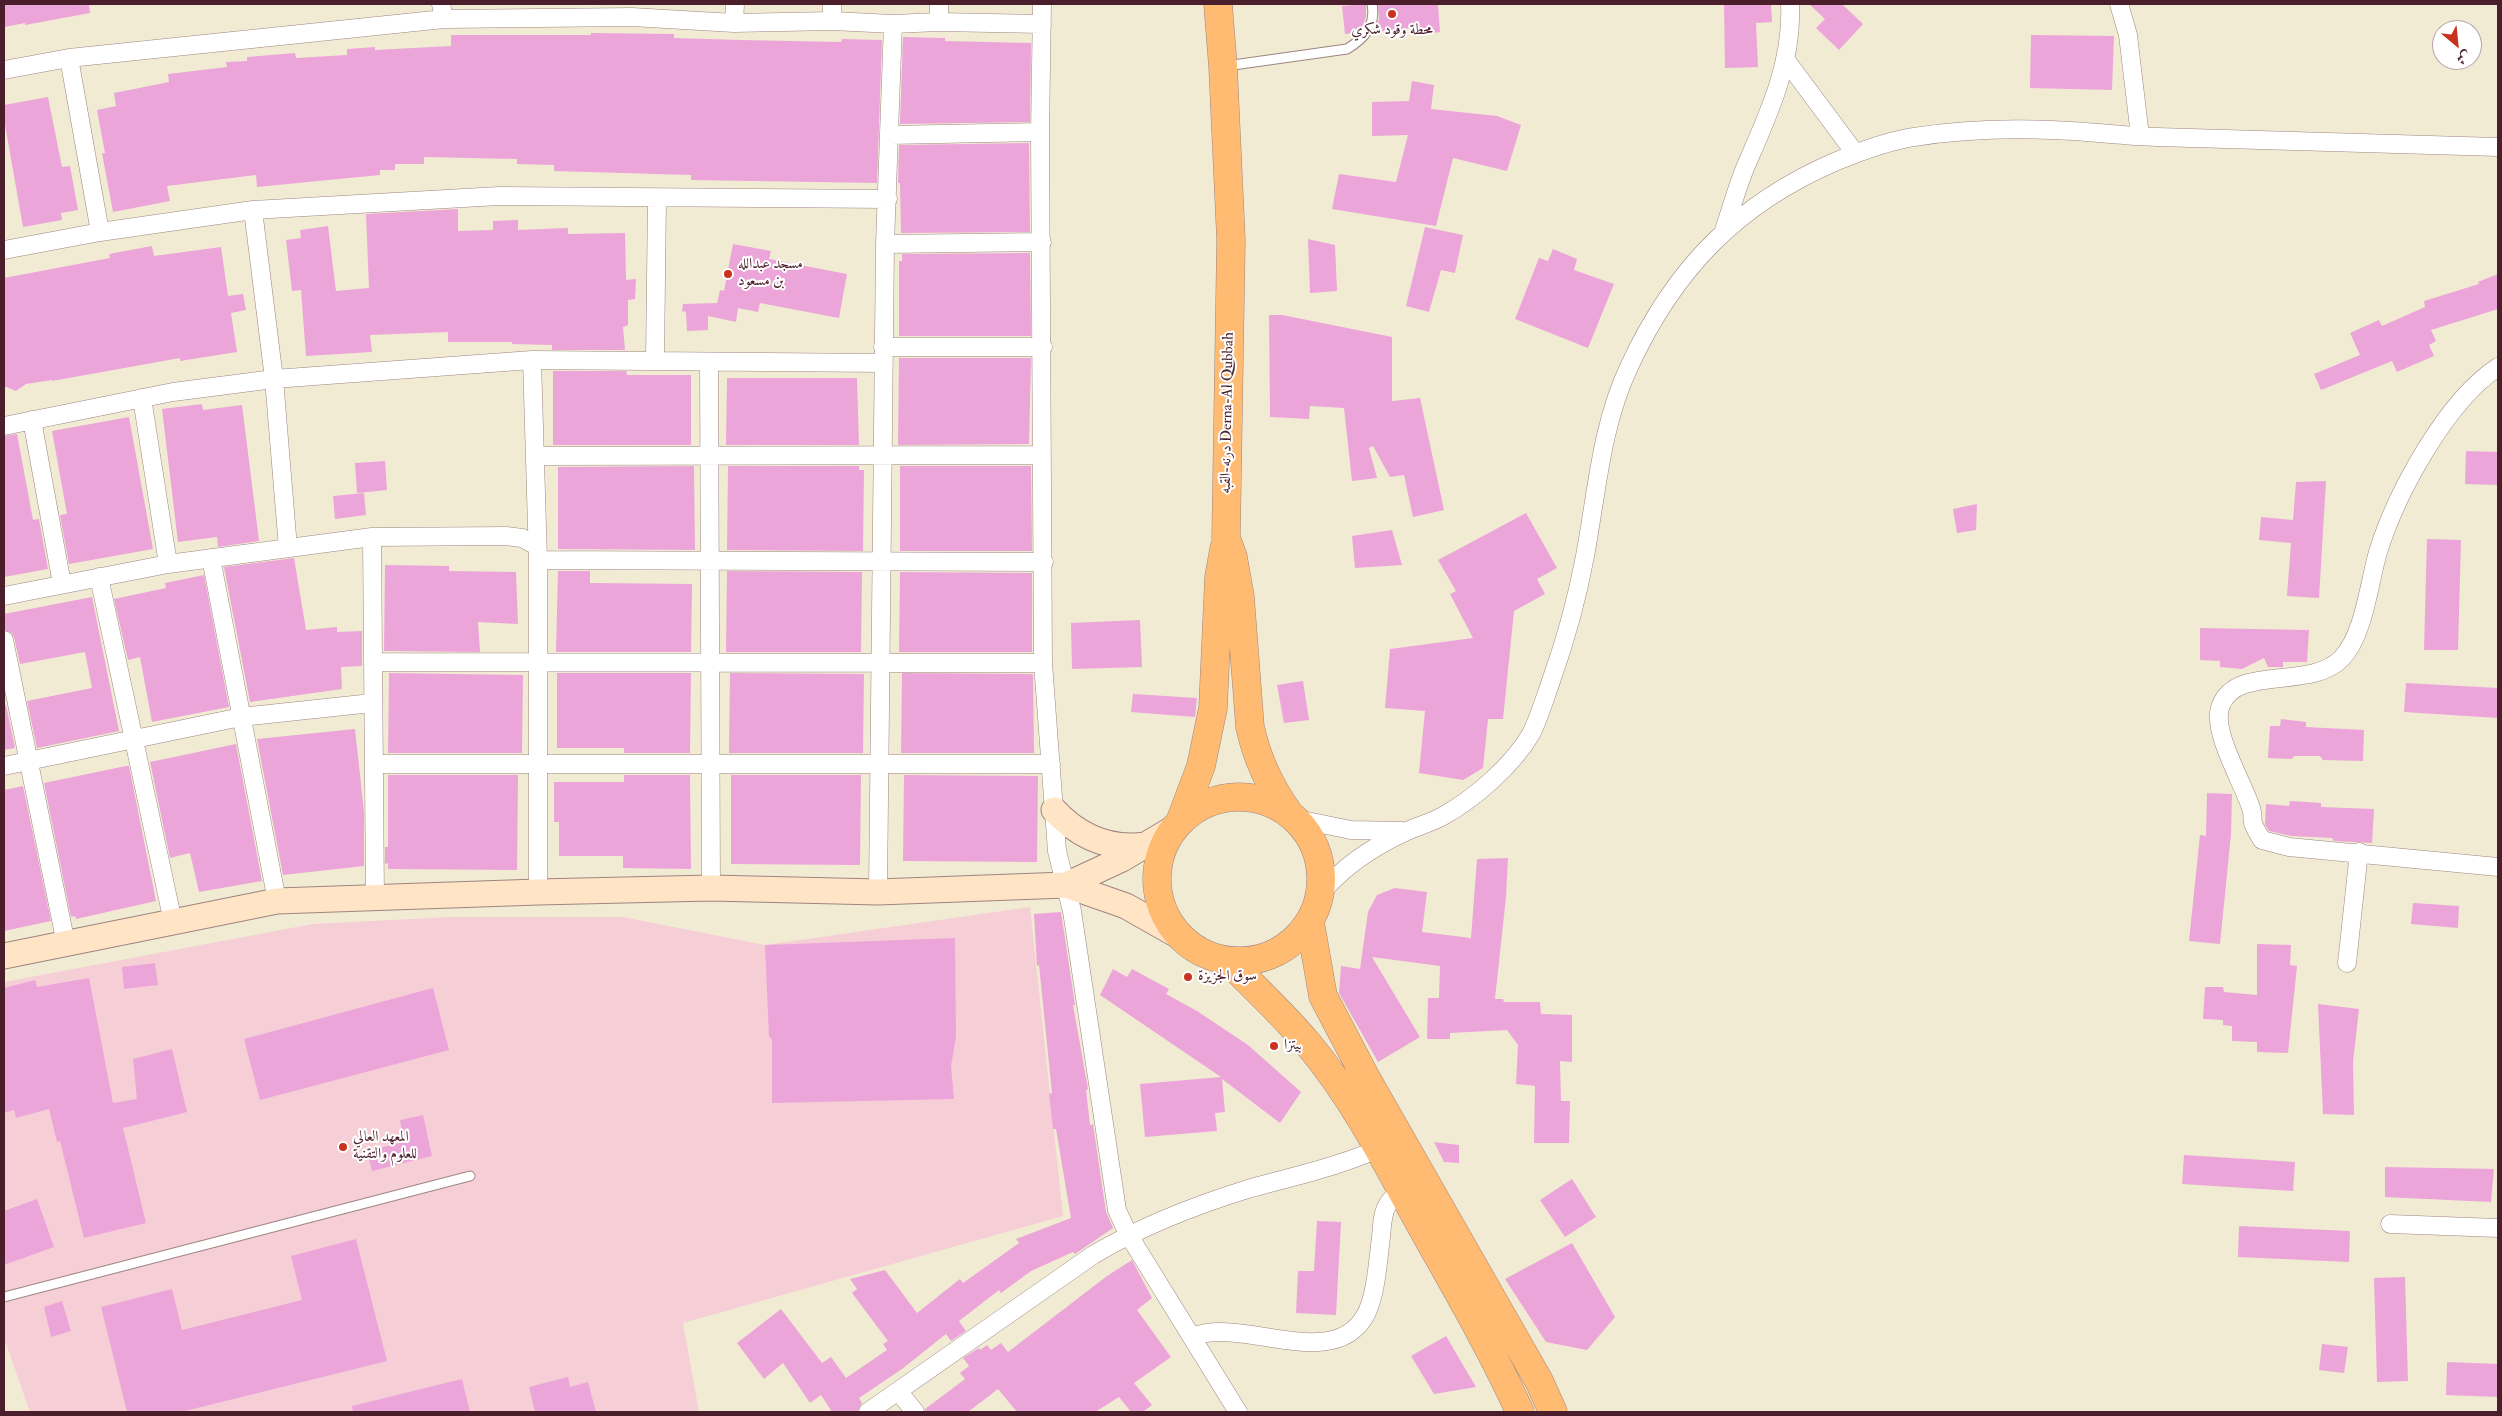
<!DOCTYPE html>
<html>
<head>
<meta charset="utf-8">
<style>
	body { margin:0 }
	#map { position:relative; width:2502px; height:1416px; overflow:hidden; background:#f1ebd4; font-family:"IM FELL Double Pica",Amiri,serif }
	canvas { display:block }
	.frame { position:absolute; inset:0; border:5px solid #4a1f2b; pointer-events:none }
	.north { position:absolute; left:2432px; top:20px; width:50px; height:50px; box-sizing:border-box; background:#fff; border:1px solid #b7a5aa; border-radius:50%; rotate:152deg; font-size:14px; font-weight:700; line-height:20px; text-align:center; color:#4a1f2b }
	.north::after { content:''; display:block; margin:auto; width:18px; height:22px; background:#c8321e; clip-path:polygon(50% 0,100% 100%,50% 72%,0 100%) }
</style>
</head>
<body>
<div id="map">
<canvas width="2502" height="1416"></canvas>
<div class="frame"></div>
<div class="north">ش</div>
</div>
<script>
const ctx = document.querySelector('canvas').getContext('2d');
ctx.lineJoin = 'round';
function fillPath(path, color) {
  ctx.fillStyle = color;
  ctx.fill(path, 'evenodd');
}
function strokePath(path, color, width, dash) {
  ctx.strokeStyle = color;
  ctx.lineWidth = width;
  ctx.lineCap = dash ? 'butt' : 'round';
  ctx.setLineDash(dash || []);
  ctx.stroke(path);
}
function drawText(font, color, halo, rows, align = 'center') {
  ctx.font = font + ' "IM FELL Double Pica",Amiri,serif';
  ctx.lineWidth = 4;
  ctx.setLineDash([]);
  ctx.textBaseline = 'middle';
  ctx.strokeStyle = halo;
  ctx.fillStyle = color;
  for (const [text, x, y, turn = 0] of rows) {
    ctx.save();
    ctx.translate(x, y);
    ctx.rotate((+turn || 0) * Math.PI / 180);
    ctx.textAlign = isNaN(turn) ? turn : align;
    if (halo) ctx.strokeText(text, 0, 0);
    ctx.fillText(text, 0, 0);
    ctx.restore();
  }
}
fillPath(new Path2D(`
	M1030,907L1063,1216L683,1323L699,1412H30L4,1338V982L313,924L451,917H623L765,945Z`), '#f6cfd6');
fillPath(new Path2D(`
	M4,4H89L90,13L25,25V23L4,27Z
	M1366,4V17L1362,27L1357,33L1345,34L1342,6Z
	M1378,4H1438L1440,32L1413,36L1412,28L1374,32L1379,19Z
	M1724,4H1771L1772,22L1756,23L1758,67L1725,68Z
	M1809,4H1842L1863,24L1839,50L1816,28L1825,19Z
	M591,33L674,34V38L740,40L841,42L842,39L882,40L877,183L691,180V175L554,171V165L517,164V159L424,157V164H395V170H380V175L257,187L256,175L167,186L170,201L113,212L102,153H105L97,110L116,106L114,93L169,82L168,74L227,67L226,62L247,61V57L295,53L296,58L347,55V49L375,47V50L451,46V35H591Z
	M2031,35L2114,36L2112,90L2030,88Z
	M903,37L945,38V41L1031,43L1030,122L900,124Z
	M1412,81L1434,85L1431,109L1497,116L1521,125L1507,171L1453,158L1436,226L1332,209L1339,174L1396,182L1408,135L1372,136V102L1409,101Z
	M48,97L62,167L70,166L78,210L61,213L62,220L23,227L4,119V105Z
	M1029,143L1030,232L901,233L900,183H898L899,145Z
	M458,209V231L493,230V221L518,220V230L568,228V234L625,233L626,280L636,279L635,299L628,300V325L623,327L625,350H552V345L512,344V342H448V332L370,335L372,352L306,356L301,290L292,291L286,240L301,238L300,230L328,226L336,291L369,288L366,214Z
	M1425,227L1463,235L1455,273L1441,270L1429,312L1406,306Z
	M1308,239L1335,245L1337,291L1310,293Z
	M733,244L771,251L769,259L847,274L839,318L760,303L758,312L738,308L736,322L708,316V330L687,331L686,312L682,311L683,304L717,303L720,290L724,291Z
	M152,246L154,256L221,247L228,296L243,294L246,310L231,313L237,352L180,361V358L52,381V380L26,384L16,391L4,386V278L110,258L109,254Z
	M1553,249L1577,259L1574,270L1614,284L1588,348L1515,319L1539,258L1548,261Z
	M1030,253L1031,336H899V261H902V254Z
	M2498,274V309L2431,330L2436,341L2429,345L2434,356L2397,372L2392,361L2321,390L2314,374L2360,355L2350,333L2379,320L2382,326L2425,307L2424,301L2479,284L2478,282Z
	M1269,315H1282L1392,337V401L1420,398L1444,510L1413,517L1404,475L1390,477L1373,446L1369,448L1377,478L1352,481L1344,408L1310,406L1309,419L1270,417Z
	M899,358H1031L1029,444L898,445Z
	M553,371H626L627,375H691V445H553Z
	M727,378H857L859,445H726Z
	M202,404L203,410L242,405L259,541L218,547L217,537L178,542L162,409Z
	M129,417L153,549L69,564L60,515L67,514L52,431Z
	M17,434L33,520L39,519L48,569L4,577V436Z
	M2466,451L2498,452V485L2465,484Z
	M385,461L387,490L357,493L355,463Z
	M694,466L695,550L558,549V467Z
	M728,466H859V470H864L863,551L727,550Z
	M900,466H1031L1032,551H900Z
	M2326,481L2319,598L2287,596L2291,543L2259,540L2261,517L2293,520L2296,482Z
	M364,493L366,515L335,519L333,496Z
	M1977,504L1976,530L1957,533L1953,509Z
	M1526,513L1557,568L1537,579L1545,594L1514,611L1503,719H1488L1483,768L1463,780L1419,773L1425,711L1385,708L1390,649L1473,638L1450,594L1456,591L1438,560Z
	M1392,530L1402,565L1355,568L1352,536Z
	M2427,539L2461,540L2458,650H2424Z
	M294,558L306,630L337,627V632L362,631V666L341,667L342,689L250,702L224,567Z
	M385,565L449,566V571L516,572L518,624L478,622L480,652L384,651Z
	M558,571H590V583L692,584L691,652H556Z
	M727,571L862,572L861,652H726Z
	M900,572L1032,573V652H899Z
	M204,575L229,707L152,722L140,657L128,660L114,599L166,588L165,583Z
	M92,597L119,731L37,748L27,701L92,688L85,652L20,664L14,637L12,633L4,630V614Z
	M1140,620L1142,667L1072,669L1071,623Z
	M2200,628L2309,630L2307,662H2283V667H2268L2264,658L2242,669L2220,667V661L2200,660Z
	M389,673L523,675L522,753H388Z
	M557,673H691L690,753H624V748H557Z
	M730,673L864,674L863,753H729Z
	M902,673L1033,674L1034,753H901Z
	M1303,681L1309,720L1284,723L1277,685Z
	M2406,683L2498,688V718L2404,712Z
	M1133,694L1197,698L1195,717L1131,712Z
	M4,705H6L15,748L4,750Z
	M2281,719L2306,722V727L2364,730L2363,761L2323,760L2320,756H2294L2292,759L2268,758L2270,726H2280Z
	M355,729L364,812V866L283,875L257,739Z
	M236,744L262,881L199,892L190,853L170,858L150,762Z
	M126,766H129L156,901L76,919L75,916L71,917L44,783Z
	M388,775H518L517,870L388,869V863L385,864V847H388Z
	M624,775H690L691,869L623,868V856H559V822H554V782H624Z
	M731,775H861L860,865L731,864Z
	M904,775L1038,776L1037,862L903,861Z
	M23,786L51,921L4,931V790Z
	M2207,793L2232,794L2231,834L2220,944L2189,941L2200,835L2206,836Z
	M2290,801L2321,803V807L2374,809L2372,843L2334,841L2332,838L2291,836L2269,831L2265,825L2266,804L2289,806Z
	M1508,858L1506,897L1495,999H1503L1504,1002H1540L1541,1014L1572,1015V1062L1560,1061L1561,1101H1570L1569,1143H1534L1535,1086L1516,1084L1518,1045L1507,1030L1450,1033V1039H1427L1428,998H1439L1440,966L1372,957L1420,1037L1378,1062L1339,993L1341,966L1360,969L1368,912L1377,895L1395,888L1427,892L1422,932L1471,938L1477,859Z
	M2413,903L2459,906L2458,928L2411,924Z
	M1061,912L1075,1005H1073L1088,1089L1086,1090L1090,1125L1093,1124L1106,1212L1113,1228L1075,1254L1073,1252L1031,1271L1001,1293L999,1290L959,1321L966,1331L951,1341L946,1334L902,1369L859,1398L862,1403L857,1412H832L821,1395L810,1403L783,1363L764,1379L737,1343L781,1309L822,1363L831,1357L846,1378L887,1350L883,1344L888,1341L852,1293L857,1289L850,1279L885,1270L917,1313L960,1279L963,1283L1019,1243L1016,1239L1071,1218L1056,1129H1053L1049,1094L1052,1093L1039,965L1037,966L1034,914Z
	M955,938L956,1037L951,1066L954,1099L772,1103V1040L769,1036L765,945Z
	M2257,944L2291,945L2290,965L2297,966L2288,1053L2257,1052V1042L2232,1041V1026L2223,1025V1020L2203,1019L2205,987H2223L2224,992L2257,995Z
	M155,963L158,985L124,989L122,967Z
	M1113,969L1127,977L1132,969L1169,989L1166,994L1197,1011L1248,1045L1301,1092L1280,1123L1222,1079L1225,1112L1215,1113L1217,1131L1145,1137L1140,1084L1221,1077L1100,995Z
	M89,978L113,1103L137,1099L133,1059L172,1049L187,1112L123,1128L146,1223L84,1238L60,1141L57,1142L49,1109L16,1118L14,1110L4,1113V988L35,980L37,987Z
	M433,988L449,1050L260,1100L244,1039Z
	M2318,1004L2359,1009L2353,1062L2354,1115L2323,1114Z
	M423,1115L432,1156L372,1171L367,1151L404,1142L400,1120Z
	M1434,1142L1459,1145V1163L1444,1162Z
	M2184,1155L2295,1162L2293,1191L2182,1184Z
	M2385,1167L2494,1169L2491,1202L2385,1197Z
	M1572,1179L1596,1217L1565,1237L1540,1200Z
	M37,1199L54,1247L4,1265V1211Z
	M1317,1221L1341,1222L1336,1315L1296,1313L1298,1271H1314Z
	M2239,1226L2350,1231L2349,1262L2238,1257Z
	M356,1239L387,1361L181,1412H127L101,1307L172,1289L182,1330L302,1300L291,1256Z
	M1572,1243L1615,1317L1587,1350L1546,1342L1505,1279Z
	M1132,1260L1152,1298L1137,1310L1171,1357L1134,1383L1152,1405L1143,1412H1131L1119,1397L1095,1412H1017L998,1389L968,1412H925V1409L965,1379L960,1373L969,1366L963,1358L979,1348L980,1350L987,1345L991,1350L1001,1343L1008,1352L1107,1276Z
	M2405,1277L2408,1381L2377,1382L2374,1278Z
	M62,1301L71,1331L51,1337L44,1307Z
	M1446,1336L1476,1387L1434,1394L1411,1356Z
	M2322,1344L2348,1347L2344,1373L2319,1370Z
	M2447,1362L2498,1364V1397L2446,1395Z
	M568,1377L570,1387L588,1382L596,1412H535L529,1387Z
	M462,1379L470,1412H353L352,1406Z`), '#eca5d9');
const lane = new Path2D(`
	M1226,66L1347,49C1365,38 1376,25 1372,4
	M4,1297L470,1176`);
const street = new Path2D(`
	M441,4L444,19
	M939,4V22
	M1042,4L1040,132L1043,663L1057,851L1072,911L1117,1210L1128,1234L1238,1412
	M2119,4L2128,35L2140,136
	M832,21V4
	M734,23L735,4
	M69,58L100,232
	M1785,59L1855,153
	M4,70L69,58L444,19L632,17L734,23L832,21L893,24L939,22L1042,24
	M890,135L1040,132
	M253,210L274,379L288,548
	M1724,230C1732,207 1738,183 1748,161C1770,111 1793,60 1790,4
	M885,244L1042,242
	M4,250L100,232L253,210L499,196L888,199
	M883,347H1043
	M532,360L538,560V892
	M655,360L657,198
	M709,363L711,888
	M2498,367C2446,401 2396,494 2378,552C2369,583 2364,635 2342,658C2311,691 2237,664 2221,705C2210,730 2244,784 2251,808C2253,813 2252,819 2253,823C2255,829 2259,835 2262,840L2289,847L2498,867
	M142,398L168,564
	M32,420L62,584
	M4,426L173,392L274,379L532,360L883,363
	M535,456L1041,455
	M372,537L375,898
	M211,558L277,901
	M538,560L1044,562
	M99,577L173,922
	M4,596L168,564L372,537L506,536L522,538L537,546
	M4,640L66,944
	M374,662L1043,663
	M374,764H1051
	M4,766L241,717L372,703
	M1297,819L1351,830L1402,831
	M878,892L885,244L893,24
	M1321,893C1345,865 1372,847 1405,832C1417,826 1431,823 1443,816C1475,798 1512,766 1531,734C1539,718 1545,698 1551,681C1566,639 1577,599 1585,556C1597,492 1601,426 1629,367C1674,269 1738,203 1837,161C1861,151 1888,141 1914,137C1959,130 2006,128 2052,130C2087,131 2122,136 2157,137C2271,140 2385,144 2498,147
	M2347,963L2359,852
	M2390,1224L2498,1228
	M1192,1337C1242,1316 1332,1373 1365,1316C1376,1297 1378,1260 1381,1237C1382,1227 1382,1213 1388,1204C1391,1199 1397,1194 1401,1189
	M898,1391L915,1412
	M868,1412L1093,1255C1142,1226 1193,1206 1248,1189C1294,1176 1343,1166 1386,1145`);
const secondary = new Path2D(`
	M1054,810C1079,837 1109,850 1146,845
	M1066,885L1122,859L1174,828
	M4,956L277,901L538,892L711,888L878,892L1066,885L1126,906L1179,936`);
const primary = new Path2D(`
	M1218,4L1223,67L1231,240L1226,538L1233,557L1240,597L1250,727C1257,759 1269,785 1288,812
	M1157 879a82 82 0 1 1 164 0a82 82 0 1 1-164 0Z
	M1181,819L1201,766L1213,708L1219,577L1224,549
	M1310,922L1323,996L1366,1078L1539,1381L1553,1412
	M1228,961C1255,988 1284,1015 1309,1045C1351,1095 1384,1158 1415,1215C1451,1280 1489,1344 1520,1412`);
strokePath(lane, '#9e8580', 11);
strokePath(street, '#9e8580', 19);
strokePath(secondary, '#9e8580', 27);
strokePath(primary, '#9e8580', 29);
strokePath(lane, '#fff', 9);
strokePath(street, '#fff', 18);
strokePath(secondary, '#ffe4c6', 25);
strokePath(primary, '#ffbb71', 28);
for (const [x, y, r, color] of [
	[1392,14,5,"#c8321e"],
	[728,274,5,"#c8321e"],
	[1188,977,5,"#c8321e"],
	[1274,1046,5,"#c8321e"],
	[343,1147,5,"#c8321e"]
]) {
  const dot = new Path2D();
  dot.arc(x, y, r, 0, 2 * Math.PI);
  ctx.fillStyle = color;
  ctx.fill(dot);
  strokePath(dot, '#fff', 2);
}
drawText('15px', '#4a1f2b', '#fff', [
	["محطة وقود شكري",1392,31,"center"],
	["مسجد عبدالله",738,265],
	["بن مسعود",738,282],
	["سوق الجزيزة",1198,977],
	["بيتزا",1284,1046],
	["المعهد العالي",353,1138],
	["للعلوم والتقنية",353,1155]
], 'left');
drawText('15px', '#4a1f2b', '#fff', [
	["درنه-القبه Derna-Al Qubbah",1228,413,-89]
]);
</script>
</body>
</html>
